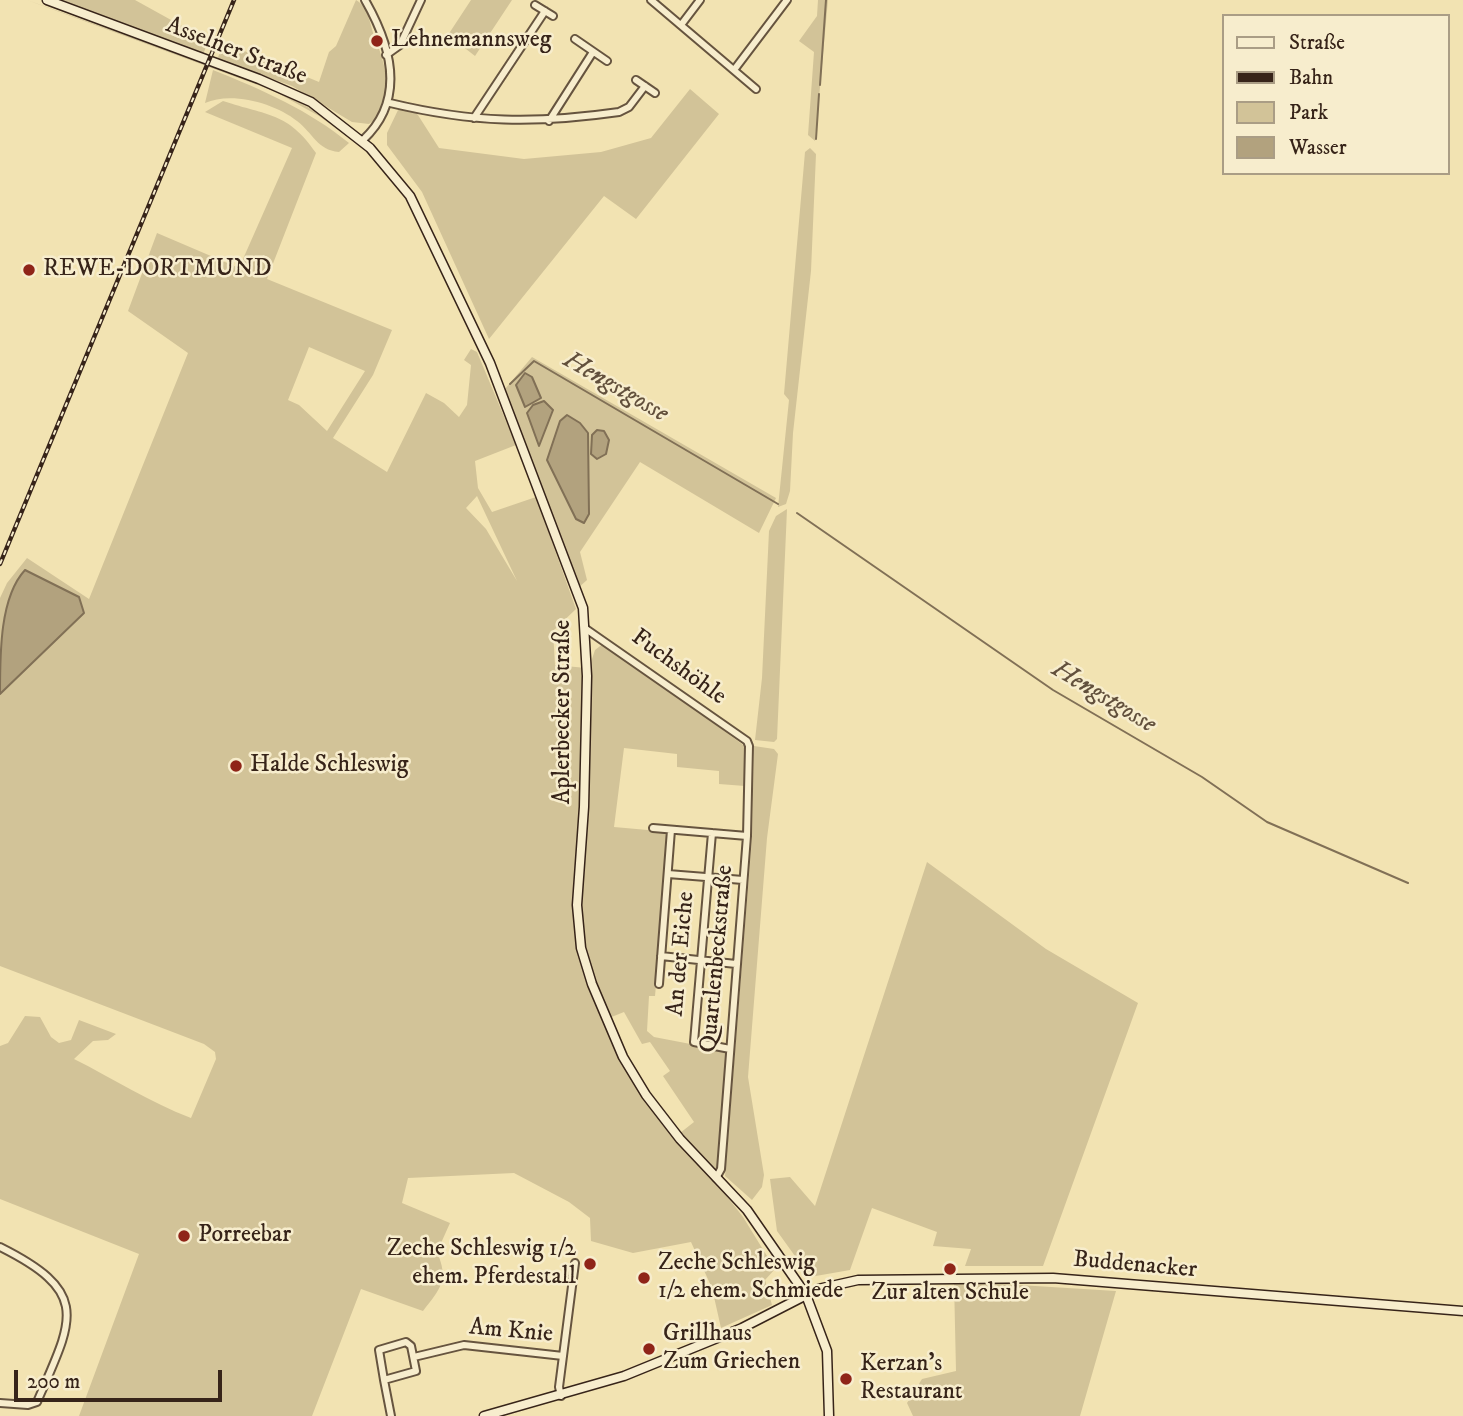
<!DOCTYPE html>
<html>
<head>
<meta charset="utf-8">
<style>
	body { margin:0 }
	#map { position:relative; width:1463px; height:1416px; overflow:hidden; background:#f2e3b2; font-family:"IM FELL DW Pica",serif }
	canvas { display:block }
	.legend { position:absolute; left:1222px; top:14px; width:228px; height:161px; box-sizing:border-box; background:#f7edcd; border:2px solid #aa9d85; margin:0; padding:9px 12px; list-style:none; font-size:21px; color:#372419 }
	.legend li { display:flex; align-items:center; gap:14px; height:35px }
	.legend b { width:35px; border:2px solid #aa9d85 }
	.scale { position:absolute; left:14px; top:1370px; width:208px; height:32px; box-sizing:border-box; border:4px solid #372419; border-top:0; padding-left:9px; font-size:21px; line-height:24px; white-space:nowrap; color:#372419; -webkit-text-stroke:5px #f7edcd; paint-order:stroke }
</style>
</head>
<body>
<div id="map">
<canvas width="1463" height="1416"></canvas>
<ul class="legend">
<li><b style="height:9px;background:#f7edcd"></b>Straße</li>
<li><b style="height:9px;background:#372419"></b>Bahn</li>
<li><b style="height:19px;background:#d2c398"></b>Park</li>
<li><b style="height:19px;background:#b2a27e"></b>Wasser</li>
</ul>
<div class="scale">200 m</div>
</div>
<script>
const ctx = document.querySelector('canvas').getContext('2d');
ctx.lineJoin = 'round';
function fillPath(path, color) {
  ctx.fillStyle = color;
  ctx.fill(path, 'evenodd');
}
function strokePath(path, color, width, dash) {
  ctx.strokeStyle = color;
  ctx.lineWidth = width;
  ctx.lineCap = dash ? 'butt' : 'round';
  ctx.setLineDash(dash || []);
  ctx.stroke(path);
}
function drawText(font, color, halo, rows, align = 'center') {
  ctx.font = font + ' "IM FELL DW Pica",serif';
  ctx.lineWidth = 5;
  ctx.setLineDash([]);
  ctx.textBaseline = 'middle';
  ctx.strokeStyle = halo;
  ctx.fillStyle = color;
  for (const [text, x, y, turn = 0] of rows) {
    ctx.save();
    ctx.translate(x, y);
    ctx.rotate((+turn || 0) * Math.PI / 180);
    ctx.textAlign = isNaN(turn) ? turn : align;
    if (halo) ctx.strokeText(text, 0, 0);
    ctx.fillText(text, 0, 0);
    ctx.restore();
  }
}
fillPath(new Path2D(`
	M27,0L266,85L315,111L349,138L319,116L274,91Z
	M56,0H135L209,41L203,54Z
	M356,0C369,7 370,26 375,38C384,61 399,104 369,124L352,122L292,86L217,59L225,43L319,82L329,52L336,46Z
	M471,0H512L475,56L448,35Z
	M818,0H828L815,141L808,135L814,52L799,41L817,16Z
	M213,70C263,90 310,111 349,143L339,152C317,150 313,133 297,121C275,103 231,91 205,103Z
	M690,89L719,114L636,219L604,196L489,339L422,192L387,145V133L399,108L416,112L439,148L524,159L601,152L651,138Z
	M223,101C268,116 288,112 316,153L267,279L392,330L373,375L333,438L387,472L426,393L444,403L459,417L467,405L471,365L464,360L471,349L477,352L516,445L475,461L478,488L492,512L536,497L576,609L553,631L555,665L586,668L580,947L630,1072L743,1217L775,1269L765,1280L772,1305L721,1328L712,1288L691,1242L633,1253L591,1241L590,1218L569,1202L514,1173L408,1178L402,1203L450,1223L437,1252C449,1280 441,1288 423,1311L361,1289L312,1416H79L139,1254L0,1199V1046L8,1043L25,1016L40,1017L51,1037L59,1043L71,1040L79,1020L116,1034L108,1040L93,1041L74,1059C114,1079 149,1102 191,1118L216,1059L215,1052L204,1044L0,966V598L7,583L27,558L89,599L188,353L128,311L157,233L239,268L292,148L205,112ZM309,347L365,371L327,431L299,405L288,400ZM477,496L517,581L486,529L466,508Z
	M810,148L816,154L811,271L793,433L790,491L786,504L778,507L789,400L784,394L805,152Z
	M532,357L776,498L759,533L640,462L580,552L587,580L578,588L505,389Z
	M787,509L777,739L774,742L755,740L762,678L769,531L776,516Z
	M604,643L746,747L745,786L719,784V771L677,767V754L624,748L614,827L670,832L655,996H649L647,1031L654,1037L727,1051L718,1168L715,1170L680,1133L694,1122L663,1076L670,1071L650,1042L642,1044L624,1012L609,1018L587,955L581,917L588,799L589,668L595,650Z
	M754,746L774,749L778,754L767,838L748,1077L764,1175L762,1187L752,1200L725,1176L752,838Z
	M927,862L1046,949L1138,1003L1043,1266H965L971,1249L933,1246L937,1232L872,1208L850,1270L810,1277L777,1231L770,1179L790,1177L815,1206Z
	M954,1281L1116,1291L1080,1416H913L907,1403L922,1379L956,1371Z`), '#d2c398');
const water = new Path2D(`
	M525,373L532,377L541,398L525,407L516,385Z
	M544,401L553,410L539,446L527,413L533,405Z
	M567,415L580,423L588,433L589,514L584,523L576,519L547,460L560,421Z
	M597,430L604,431L609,440L606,454L597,459L591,454L592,435Z
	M25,570L79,597L84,613L0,694C0,652 0,597 25,570Z`);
fillPath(water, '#b2a27e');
strokePath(water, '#817056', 2);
strokePath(new Path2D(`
	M820,85L826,0
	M816,139L819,94
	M510,384L534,361L778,504
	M797,513L1053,690L1202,777L1267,822L1408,883`), '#817056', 2);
const street = new Path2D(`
	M651,0L756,89
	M535,5L553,16
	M681,25L700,0
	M575,39L607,61
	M386,55L400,45L421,0
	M734,70L787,0
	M636,80L655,93
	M390,103C473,123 535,124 619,112L629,107L645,86
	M474,118L545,11
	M549,121L593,52
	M363,140C406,100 392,47 365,0
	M586,629L747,741L749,746L747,836L721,1169L716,1178
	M653,828L747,836
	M712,833L694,1042L730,1049
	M668,874L743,880
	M661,956L736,964
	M659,984L671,830
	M0,1247C92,1293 73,1319 37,1402L28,1405L0,1403
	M406,1342L411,1346L416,1371L384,1380L379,1350Z
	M414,1357L464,1345L563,1356
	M384,1380L391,1416
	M561,1396L559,1387L575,1263`);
const secondary = new Path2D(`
	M47,0L259,79L311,102L370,148L410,196L490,363L583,608L587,676L584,807L577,905L581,948L592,984L623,1057L646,1095L680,1139L747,1210L806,1295L827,1351L829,1416
	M484,1416L624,1376L742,1328L818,1289L858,1280L1053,1278L1463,1311`);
strokePath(street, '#66543f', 10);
strokePath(secondary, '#372419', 11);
strokePath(street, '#f7edcd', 6);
strokePath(secondary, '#f7edcd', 8);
const rail = new Path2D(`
	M0,564L234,0`);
strokePath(rail, '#372419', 4.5);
strokePath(rail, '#f7edcd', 2, [5]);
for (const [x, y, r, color] of [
	[377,41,7,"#8f2418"],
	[29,270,7,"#8f2418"],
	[236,766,7,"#8f2418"],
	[184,1236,7,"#8f2418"],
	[590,1264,7,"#8f2418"],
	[950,1269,7,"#8f2418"],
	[644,1278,7,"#8f2418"],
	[649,1349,7,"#8f2418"],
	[846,1379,7,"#8f2418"]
]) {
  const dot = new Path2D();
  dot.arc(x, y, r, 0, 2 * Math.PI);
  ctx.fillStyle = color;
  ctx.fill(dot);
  strokePath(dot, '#f7edcd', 2.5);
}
drawText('24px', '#372419', '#f7edcd', [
	["Lehnemannsweg",391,41],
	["REWE-DORTMUND",43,270],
	["Halde Schleswig",250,766],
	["Porreebar",198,1236],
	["Zeche Schleswig 1/2",576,1250,"right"],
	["ehem. Pferdestall",576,1278,"right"],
	["Zeche Schleswig",658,1264],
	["1/2 ehem. Schmiede",658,1292],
	["Zur alten Schule",950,1294,"center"],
	["Grillhaus",663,1335],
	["Zum Griechen",663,1363],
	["Kerzan's",860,1365],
	["Restaurant",860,1393]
], 'left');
drawText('24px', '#372419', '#f7edcd', [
	["Asselner Straße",236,52,21],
	["Fuchshöhle",678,668,36],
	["Aplerbecker Straße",564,712,-90],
	["An der Eiche",682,954,-85],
	["Quartlenbeckstraße",718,959,-85],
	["Buddenacker",1135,1266,5],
	["Am Knie",511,1332,5]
]);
drawText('italic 26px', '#62503c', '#f7edcd', [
	["Hengstgosse",615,388,30],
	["Hengstgosse",1103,698,31]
]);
</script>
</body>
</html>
